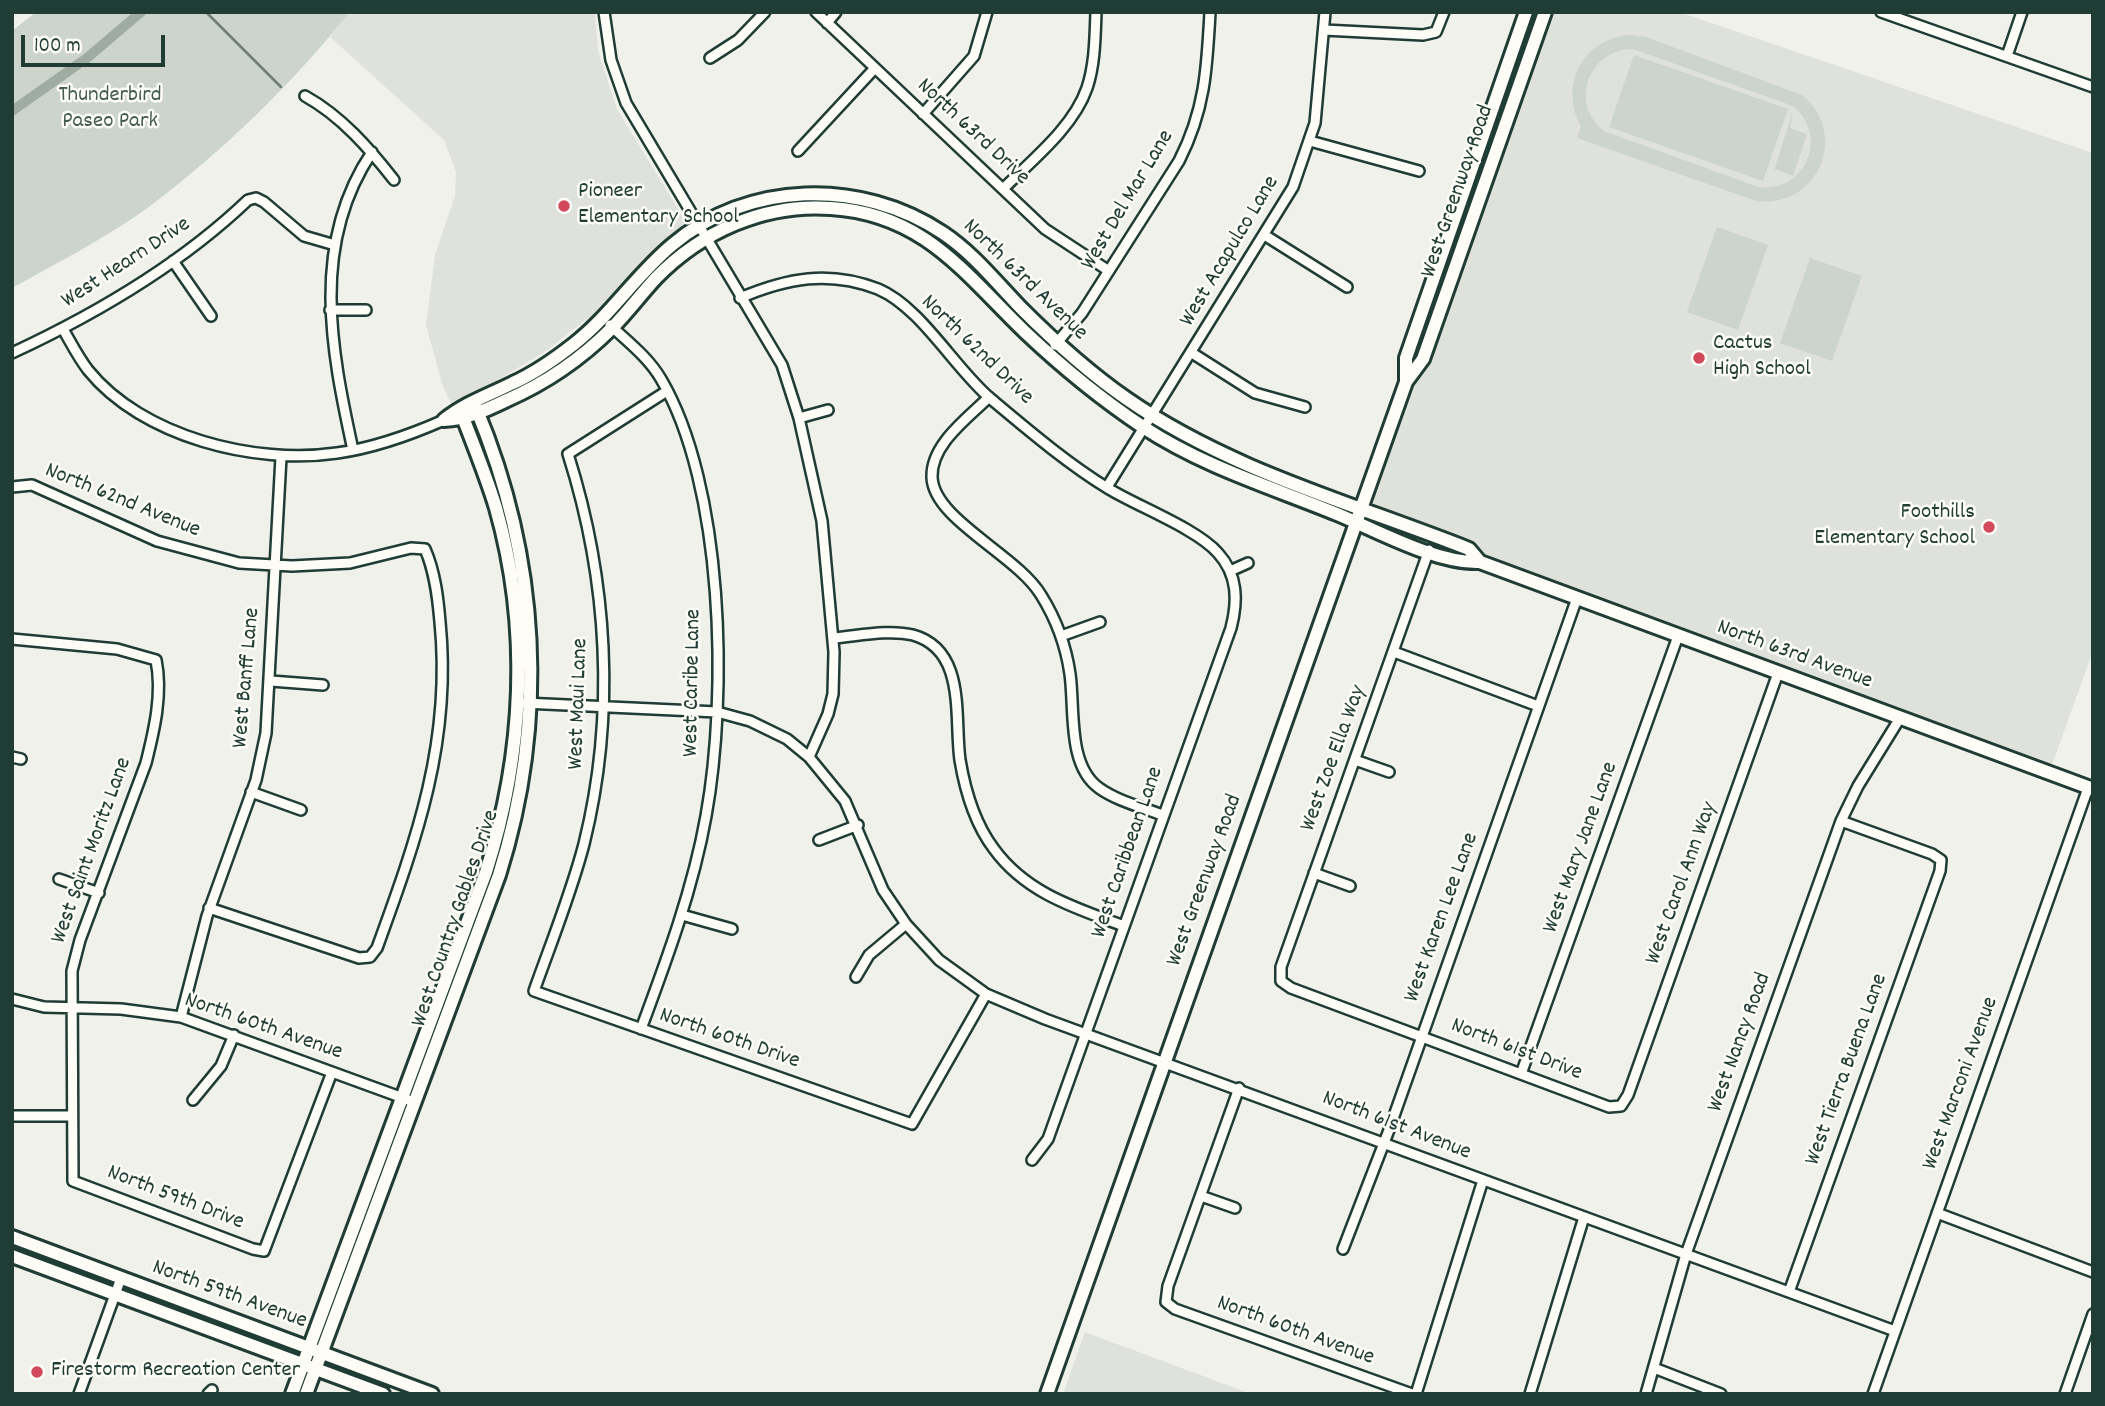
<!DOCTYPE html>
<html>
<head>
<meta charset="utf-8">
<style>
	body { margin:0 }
	#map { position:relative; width:2105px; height:1406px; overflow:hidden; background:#f0f1eb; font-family:Dekko,sans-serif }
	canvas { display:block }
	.frame { position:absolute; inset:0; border:14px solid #1f3d34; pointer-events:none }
	.scale { position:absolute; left:21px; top:35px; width:144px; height:32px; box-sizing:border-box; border:4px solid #1f3d34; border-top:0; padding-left:9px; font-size:21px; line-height:24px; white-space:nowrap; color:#1f3d34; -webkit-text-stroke:5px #fdfcf7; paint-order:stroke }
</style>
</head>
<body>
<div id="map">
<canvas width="2105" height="1406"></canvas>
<div class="frame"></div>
<div class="scale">100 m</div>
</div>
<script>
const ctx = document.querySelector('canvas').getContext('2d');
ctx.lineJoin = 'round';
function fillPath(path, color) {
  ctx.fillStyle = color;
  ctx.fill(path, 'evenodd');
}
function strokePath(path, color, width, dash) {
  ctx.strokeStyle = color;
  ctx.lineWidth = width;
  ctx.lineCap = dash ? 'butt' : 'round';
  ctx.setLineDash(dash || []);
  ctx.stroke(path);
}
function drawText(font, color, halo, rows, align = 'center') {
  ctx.font = font + ' Dekko,sans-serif';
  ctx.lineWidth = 5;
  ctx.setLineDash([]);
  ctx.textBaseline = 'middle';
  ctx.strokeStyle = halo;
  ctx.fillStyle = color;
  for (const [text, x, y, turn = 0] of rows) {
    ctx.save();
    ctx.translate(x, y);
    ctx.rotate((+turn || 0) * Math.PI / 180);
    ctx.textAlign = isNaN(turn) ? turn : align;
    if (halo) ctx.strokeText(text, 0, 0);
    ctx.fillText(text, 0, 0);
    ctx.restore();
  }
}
fillPath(new Path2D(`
	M350,12H595L598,51L617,109L686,222L685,229L591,321H584L546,351L453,407L443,387L426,325L435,255L455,196L456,172L444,140L330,37Z
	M1537,12H1679L2093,153V651L2049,773L1359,516Z
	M1085,1332L1251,1394H1063Z`), '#dfe2dc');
fillPath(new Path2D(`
	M36,12H350C290,86 222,152 146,209C104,239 57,263 12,288V31Z
	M1631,35L1646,37L1802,95C1850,134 1818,209 1756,201L1577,138L1581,126C1558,85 1584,37 1631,35ZM1633,49L1793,106C1830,137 1805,193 1758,187L1604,131C1569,103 1588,50 1633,49Z
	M1634,55L1788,109L1763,181L1609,127Z
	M1793,111L1790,128L1807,134L1793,176L1775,169L1773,174Z
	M1717,227L1768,245L1738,330L1687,312Z
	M1810,258L1862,276L1832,361L1780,343Z`), '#cdd3cd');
strokePath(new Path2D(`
	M206,12L281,87`), '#6c8077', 2.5);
strokePath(new Path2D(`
	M12,111L87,58L141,12`), '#9faca4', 10);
const street = new Path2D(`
	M604,12L611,60L626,103L782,365L799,418L822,521L834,652L833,694L828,714L809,757
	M816,12L1045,229L1109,271
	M1881,12L2093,87
	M827,23L836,12
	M1324,30L1423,35L1436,32L1444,12
	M2007,56L2022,12
	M710,58L738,40L765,12
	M305,96C341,116 369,148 394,180
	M923,114L974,56L987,12
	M1310,141L1419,171
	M798,151L875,68
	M1003,189C1032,160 1073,128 1087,88C1095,64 1095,38 1096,12
	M1266,236L1347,287
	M173,261L211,316
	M740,298C787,278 829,270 878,289C921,307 955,369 991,399C1028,430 1068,464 1109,489C1139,507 1197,529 1218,553C1238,575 1238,601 1231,628L1048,1139L1032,1160
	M330,310H366
	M610,325C628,342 648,357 661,379C724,486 728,695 706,816C693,889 667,959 641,1029
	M63,329C71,343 78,357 88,370C142,437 255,465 337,453C374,448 410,435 444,420
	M1055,345L1082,313L1179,161C1205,110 1207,69 1210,12
	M12,353C96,314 180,265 248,200L256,198L264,202L304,236L335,245
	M1192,353L1255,393L1305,407
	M667,391L568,454C608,580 616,715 584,844C571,894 551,943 534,991L912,1124L986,994
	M989,397C968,418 931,444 932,477C933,519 1017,555 1041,595C1056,619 1066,646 1070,674C1075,709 1067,765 1099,788C1117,801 1142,807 1162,815
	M799,418L828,410
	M353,450C331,349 310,244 372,152
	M12,487L32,485L157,541L239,563L292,566L350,563L411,548L425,549C435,572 438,598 440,622C452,741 417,838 377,948L370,957L359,958L209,908
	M1107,487L1293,187L1315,123L1325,12
	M1429,550L1281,967V981L1291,988L1609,1107L1621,1106L1628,1095L1778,673
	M1230,571L1248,563
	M1061,636L1100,622
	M833,638C858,636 889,629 913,635C967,650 954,718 960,760C965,790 975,824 994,849C1026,893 1075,908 1124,926
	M12,639L117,649L156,660C163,694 154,731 146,763L80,940L72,971L73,1181L253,1249L264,1251L332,1072
	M1394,652L1538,706
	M271,681L323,685
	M524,703L717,712L750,721L787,739L809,757L845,801L883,890L906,924L939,960L986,994L1045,1019L1895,1331
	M12,757L21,759
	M1355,760L1389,772
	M251,792L301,810
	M819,840L858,825
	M1314,873L1350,886
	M59,879L99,893
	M682,915L732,929
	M856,977L869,955L906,924
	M12,999L44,1007L121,1009L181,1017L414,1102
	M181,1017L207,916L256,780L266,733L281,457
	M1521,1074L1678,636
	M1239,1088L1168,1286L1166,1302L1175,1309L1412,1394
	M193,1100L221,1066L234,1035
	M12,1116H71
	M1201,1196L1235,1208
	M1937,1213L2093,1272
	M1343,1249L1389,1130L1577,598
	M1789,1292L1940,871L1941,860L1932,854L1841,821
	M1654,1368L1721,1394
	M79,1394L121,1278
	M208,1394L212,1390
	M1416,1394L1483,1180
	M1530,1394L1584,1217
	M1646,1394L1686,1254L1841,821L1858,786L1900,718
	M1873,1394L2088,788
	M2065,1394L2093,1314`);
const secondary = new Path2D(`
	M1406,382V358L1526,12
	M444,420C467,419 486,410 507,400C546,383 582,358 612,328C628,312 641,294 656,278C702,231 765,203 831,208C924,214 964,273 1025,332C1062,367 1101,399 1143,427C1204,467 1271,487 1337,514C1378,531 1437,564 1480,562L2093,789
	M444,420C465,403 489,395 513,383C535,373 555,359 574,344C611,315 636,275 672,245C747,181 861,178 943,233C973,253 996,282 1021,308C1054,341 1088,372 1127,399C1231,471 1353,503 1469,549L1480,562
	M12,1237L432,1394
	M12,1256L383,1394
	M292,1394L486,872C524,753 530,628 496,508C486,475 473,444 461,412
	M306,1394L499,875C548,720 539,558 476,408
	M1047,1394L1406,382L1423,359L1545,12`);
strokePath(street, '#1f3d34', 14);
strokePath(secondary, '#1f3d34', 18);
strokePath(street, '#fdfcf7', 9);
strokePath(secondary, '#fdfcf7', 12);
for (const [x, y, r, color] of [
	[564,206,7,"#d1495b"],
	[1699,358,7,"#d1495b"],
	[1989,527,7,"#d1495b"],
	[37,1372,7,"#d1495b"]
]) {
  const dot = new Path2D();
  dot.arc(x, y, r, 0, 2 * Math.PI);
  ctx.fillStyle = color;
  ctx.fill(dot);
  strokePath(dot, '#fdfcf7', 2.5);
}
drawText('23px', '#425b53', '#fdfcf7', [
	["Thunderbird",110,97],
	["Paseo Park",110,123]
]);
drawText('23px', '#1f3d34', '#fdfcf7', [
	["North 63rd Drive",972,133,43],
	["West Greenway Road",1459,192,-71],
	["West Del Mar Lane",1129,201,-59],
	["West Acapulco Lane",1231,252,-59],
	["West Hearn Drive",127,264,-33],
	["North 63rd Avenue",1024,281,44],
	["North 62nd Drive",976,351,44],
	["North 62nd Avenue",122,502,22],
	["North 63rd Avenue",1794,656,20],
	["West Banff Lane",248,678,-85],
	["West Caribe Lane",694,683,-89],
	["West Maui Lane",580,704,-88],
	["West Zoe Ella Way",1335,759,-70],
	["West Mary Jane Lane",1582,848,-70],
	["West Saint Moritz Lane",93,851,-70],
	["West Caribbean Lane",1129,853,-71],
	["West Greenway Road",1206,881,-70],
	["West Carol Ann Way",1683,884,-70],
	["West Karen Lee Lane",1443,918,-70],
	["West Country Gables Drive",457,919,-71],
	["North 60th Avenue",263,1028,19],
	["North 60th Drive",729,1040,19],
	["West Nancy Road",1741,1043,-70],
	["North 61st Drive",1516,1051,21],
	["West Tierra Buena Lane",1848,1070,-70],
	["West Marconi Avenue",1962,1084,-70],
	["North 61st Avenue",1396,1127,21],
	["North 59th Drive",175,1199,21],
	["North 59th Avenue",229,1296,20],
	["North 60th Avenue",1295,1332,20]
]);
drawText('23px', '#1f3d34', '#fdfcf7', [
	["Pioneer",578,193],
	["Elementary School",578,219],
	["Cactus",1713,345],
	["High School",1713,371],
	["Foothills",1975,514,"right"],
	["Elementary School",1975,540,"right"],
	["Firestorm Recreation Center",51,1372]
], 'left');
</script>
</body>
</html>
